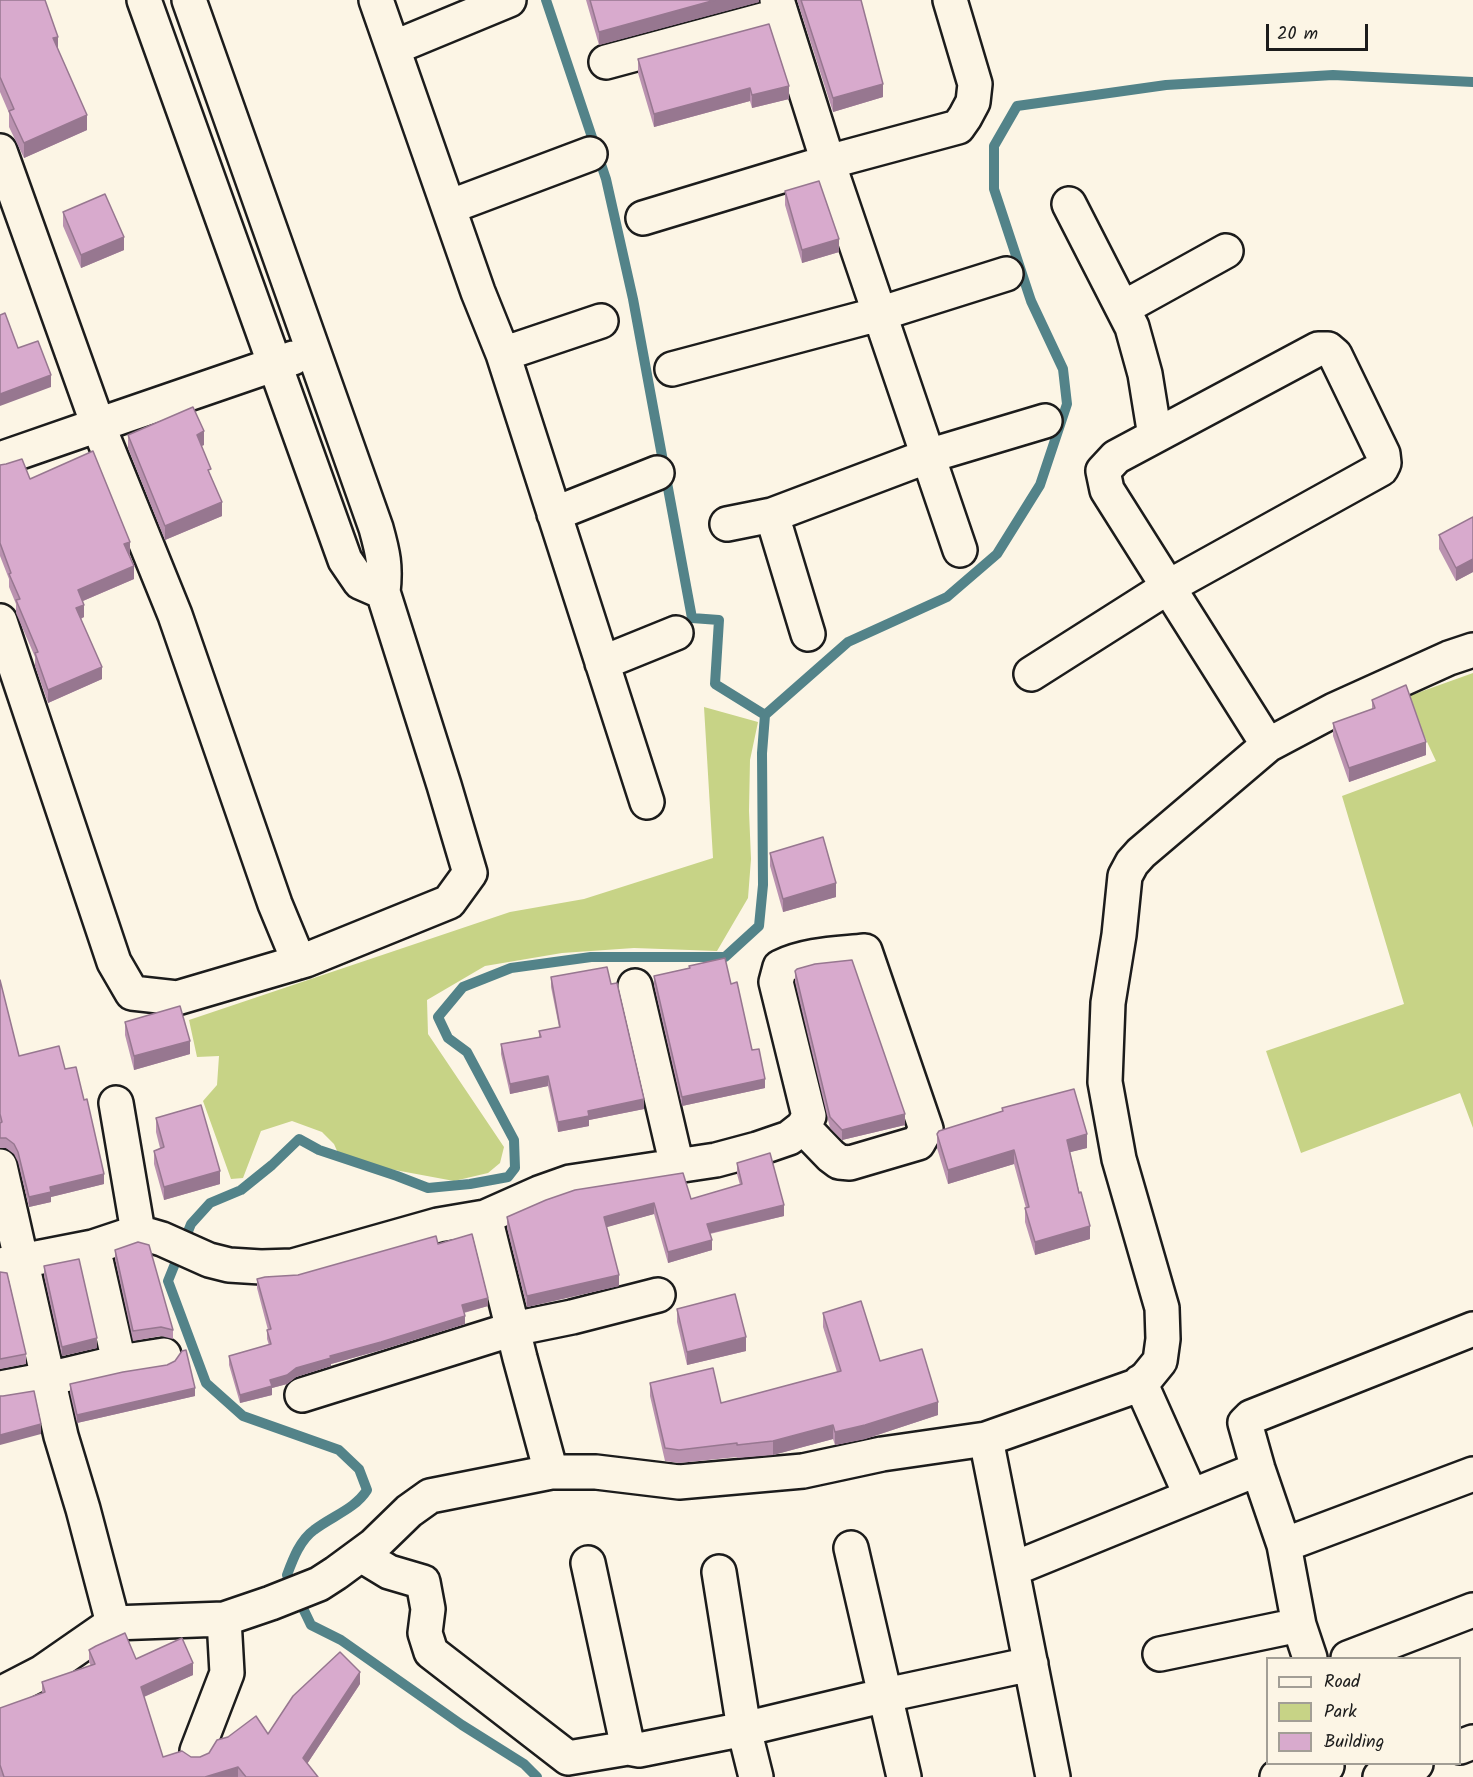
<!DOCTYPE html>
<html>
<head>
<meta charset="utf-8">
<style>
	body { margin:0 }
	#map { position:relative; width:1473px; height:1777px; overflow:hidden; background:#fcf5e5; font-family:Kalam,sans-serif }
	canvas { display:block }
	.legend { position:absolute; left:1266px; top:1657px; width:195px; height:108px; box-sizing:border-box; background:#fcf5e5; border:2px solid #a29e95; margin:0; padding:8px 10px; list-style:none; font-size:18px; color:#1c1c1c }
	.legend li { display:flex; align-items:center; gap:12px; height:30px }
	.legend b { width:30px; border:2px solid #a29e95 }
	.scale { position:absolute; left:1266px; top:24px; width:102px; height:27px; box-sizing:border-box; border:3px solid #1c1c1c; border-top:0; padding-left:8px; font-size:18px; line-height:21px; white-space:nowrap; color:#1c1c1c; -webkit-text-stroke:4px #fcf5e5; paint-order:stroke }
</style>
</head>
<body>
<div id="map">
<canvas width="1473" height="1777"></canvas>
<ul class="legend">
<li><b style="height:8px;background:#fcf5e5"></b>Road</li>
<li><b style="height:16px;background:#c7d386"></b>Park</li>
<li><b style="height:16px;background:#d8aacd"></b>Building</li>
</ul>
<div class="scale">20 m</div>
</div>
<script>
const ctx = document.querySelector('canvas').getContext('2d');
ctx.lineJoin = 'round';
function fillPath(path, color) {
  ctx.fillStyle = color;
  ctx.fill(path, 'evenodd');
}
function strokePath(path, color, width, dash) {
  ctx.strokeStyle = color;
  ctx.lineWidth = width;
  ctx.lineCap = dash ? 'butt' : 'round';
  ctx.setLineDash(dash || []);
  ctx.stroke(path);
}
fillPath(new Path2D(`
	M1473,673V1128L1460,1093L1301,1153L1266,1051L1404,1004L1342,796L1436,761L1406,697Z
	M704,707L758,722L750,760L749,811L751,859L748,898L717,951L634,948L562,953L485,966L427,1000L428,1034L504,1147L500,1163L488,1173L454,1181L341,1160L334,1144L322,1132L292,1121L261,1131L243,1178L231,1179L203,1101L217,1085L219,1056L197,1057L189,1020L510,912L584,899L713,858Z`), '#c7d386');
strokePath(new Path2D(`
	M546,0L606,179L633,299L692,618L719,620L715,684L765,715
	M537,1777L524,1764L462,1725L341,1640L311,1625L287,1575C293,1559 300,1540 314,1530C332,1516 355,1509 367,1490L359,1469L339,1450L243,1416L206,1383L168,1281L191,1224L210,1203L241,1190L272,1165L299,1139L319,1150L397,1176L428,1188L470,1184L508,1177L515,1168L514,1140L467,1052L448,1038L438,1017L463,987L511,968L591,957H725L759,926L763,885L762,753L765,715L848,642L947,597L997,554L1040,485L1067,404L1063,369L1031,301L994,189V146L1017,106L1166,85L1333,75L1473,82`), '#538389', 10);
const street = new Path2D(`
	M144,0L345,560L360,582L383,592C386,566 383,553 376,528L189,0
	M376,0L478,292L503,354L647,802
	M777,0L828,162L960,550
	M393,48L509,0
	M606,62L781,15
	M0,151L98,425L293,358
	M1069,204L1132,327L1145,374L1155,436
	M449,207L590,154
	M643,218L828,162L958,127L965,117L973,102L975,84L950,0
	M1123,308L1226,251
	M503,354L601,321
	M672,369L879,314L1006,274
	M0,459L98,425L175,615L275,904L299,962
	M554,514L657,473
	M772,515L808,634
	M727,524L772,515L928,456L1045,421
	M0,621L114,962L132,993L177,998L306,960L449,902L470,873L444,785L383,592
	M602,663L676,633
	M1031,674L1168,587L1381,469L1384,463L1383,454L1335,355L1328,349H1318L1116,457L1103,471L1107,490L1268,745
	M635,986L677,1166
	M116,1103L138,1232
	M0,1166L61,1436L83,1509L113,1623
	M485,1217L539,1193L570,1182L716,1160L757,1149L789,1138L803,1127L809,1116L776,982L780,967C807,954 836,954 865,951L926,1129L918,1143L850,1163L839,1162L831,1156L803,1127
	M0,1265L93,1247L138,1232L162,1239L209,1260L229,1265L261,1267L293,1266L438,1225L485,1217L520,1358L551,1472
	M119,1362L164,1355
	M1140,1382L1191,1496
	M0,1388L48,1379L119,1362L93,1247
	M302,1395L513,1329L572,1317L658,1295
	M986,1439L1053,1777
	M1284,1545L1473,1474
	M851,1548L904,1777
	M361,1555L389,1572L423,1582L428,1609L425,1633L431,1652L568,1758L628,1748L639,1750L744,1729L886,1695L1031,1664
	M588,1563L628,1748
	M1013,1569L1258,1469
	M719,1572L744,1729L756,1777
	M1160,1654L1299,1625
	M1310,1658L1299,1625L1284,1545L1258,1469L1245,1423L1251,1417L1473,1329
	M1348,1658L1473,1610
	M0,1694L41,1673L113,1623L224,1619L271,1603L319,1584L336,1573L374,1545L409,1511L430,1496L551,1472H596L679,1482L803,1471L882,1454L986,1439L1136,1386L1147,1377L1160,1361L1163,1339L1162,1308L1119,1159L1105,1082L1108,1003L1119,935L1125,876L1132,863L1141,853L1268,745L1334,710L1449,658L1473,650
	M1460,1747L1473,1742
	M197,1751L227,1673L224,1619
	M1277,1777L1327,1766
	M1380,1777L1416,1764`);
strokePath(street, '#1c1c1c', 38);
strokePath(street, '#fcf5e5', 33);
fillPath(new Path2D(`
	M0,0L58,49L87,130L24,158L9,127V113L0,92Z
	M586,0H759V2L599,45Z
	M797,0H861L883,97L833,112Z
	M638,59L789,99L752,108L750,101L654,127L638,73Z
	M785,191L839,252L802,263L785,205Z
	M63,212L124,250L81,268L63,226Z
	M128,435L204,445L201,446L222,516L165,540L128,448Z
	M0,465L30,479L130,554L129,555L134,579L83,601L84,617L81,619L102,679L48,703L35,666V657L16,613V604L9,587V579L0,556Z
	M1473,517V572L1456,581L1439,549V535Z
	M1372,700L1426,755L1349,782L1333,736V723L1372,709Z
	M770,853L836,897L783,912L770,866Z
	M689,966L731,984L765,1088L682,1106L654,985V976L689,968Z
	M795,971L905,1125L842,1140L830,1128L795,982Z
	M551,977L611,984L644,1109L589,1120V1126L558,1132L548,1086L510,1094L501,1054V1044L539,1037V1031L559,1027L551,987Z
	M0,980L19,1056L65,1069L104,1184L51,1197V1202L29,1207L18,1162L14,1154L6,1148H0Z
	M125,1022L190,1054L134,1070L125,1035Z
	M1002,1108L1087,1148L1070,1152L1090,1239L1035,1255L1025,1222V1208H1026L1014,1164L948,1184L937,1148V1134L1002,1112Z
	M156,1118L220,1184L164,1200L154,1164V1151L160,1148L156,1132Z
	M737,1163L784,1216L710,1234L712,1250L668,1263L654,1214L606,1227L619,1286L527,1307L507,1228V1217L691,1199L740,1185L737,1174Z
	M438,1244L488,1306L464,1313L465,1324L381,1350L331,1364V1366L296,1377L287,1384L272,1388V1395L240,1403L229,1365V1356L269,1345L267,1339V1330H268L257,1288V1279L298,1275Z
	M115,1250L173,1330V1339L161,1336L133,1341L115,1259Z
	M44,1266L97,1348L62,1356L44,1276Z
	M0,1272L26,1354V1364L0,1369Z
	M677,1309L746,1351L687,1365L677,1322Z
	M823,1313L880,1361L938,1415L865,1439L835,1445L833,1439L773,1455L737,1458V1457L679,1463L665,1461L650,1396V1383L721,1403L837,1372L823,1327Z
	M70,1384L195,1396L77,1423L70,1393Z
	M89,1650L136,1659L193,1675L144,1697L163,1757H200L268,1734L360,1684L307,1764L318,1777H0V1708L42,1694V1682L91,1666L89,1662Z`), '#ba92b0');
fillPath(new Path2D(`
	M715,0H759V2L599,45V32Z
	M58,37V52L53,38Z
	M883,84V97L833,112V98Z
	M789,86V99L752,108V95Z
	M750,88V101L654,127V114Z
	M87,115V130L24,158V143Z
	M124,237V250L81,268V255Z
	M839,239V252L802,263V250Z
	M51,375V387L0,406V394Z
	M204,431V445L197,448V435Z
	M222,502V516L165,540V526Z
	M130,542V554L124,557V544Z
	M1473,559V572L1456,581V568Z
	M134,566V579L78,603V590Z
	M84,605V617L76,620V608Z
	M102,667V679L48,703V690Z
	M1426,742V755L1349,782V768Z
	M836,883V897L783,912V899Z
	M190,1041V1054L134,1070V1056Z
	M548,1076V1086L510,1094V1084Z
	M765,1079V1088L682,1106V1097Z
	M644,1099V1109L589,1120V1126L558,1132V1122L588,1111Z
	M905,1114V1125L842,1140V1130Z
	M1087,1134V1148L1067,1153V1140Z
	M1014,1150V1164L948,1184V1170Z
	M220,1171V1184L164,1200V1187Z
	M104,1174V1184L51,1197V1202L29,1207V1197L50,1187Z
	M654,1203V1214L604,1228V1217Z
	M784,1205V1216L707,1234V1224Z
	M1090,1226V1239L1035,1255V1242Z
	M712,1240V1250L668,1263V1252Z
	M619,1275V1286L527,1307V1296Z
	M488,1298V1306L462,1313V1305Z
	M465,1316V1324L381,1350L331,1364V1366L296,1377L287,1384L272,1388V1395L240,1403V1395L296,1368L330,1356Z
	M746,1337V1351L687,1365V1352Z
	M97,1338V1348L62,1356V1347Z
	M195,1388V1396L77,1423V1415Z
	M938,1402V1415L865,1439L835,1445V1432Z
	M41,1424V1434L0,1445V1435Z
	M833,1425V1439L773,1455V1441Z
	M193,1663V1675L141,1698V1687Z
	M360,1672V1684L303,1770V1758Z
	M238,1767V1777H205Z`), '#977790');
const building = new Path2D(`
	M0,0H45L58,37L53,38L87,115L24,143L9,111L14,109L0,77Z
	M590,0H715L599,32Z
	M801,0H861L883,84L833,98Z
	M769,24L789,86L752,95L750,88L654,114L638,59Z
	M819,181L839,239L802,250L785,191Z
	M105,194L124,237L81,255L63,212Z
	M5,313L18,348L38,341L51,375L0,394V315Z
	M193,407L204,431L197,435L211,469L208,470L222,502L165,526L128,435Z
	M93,451L130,542L124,544L134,566L78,590L84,605L76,608L102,667L48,690L35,653L38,652L16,600L20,599L9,574L11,573L0,543V465L6,464L22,459L30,479Z
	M1473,517V559L1456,568L1439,535Z
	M1406,685L1426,742L1349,768L1333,723L1375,708L1372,700Z
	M823,837L836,883L783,899L770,853Z
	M725,958L731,984L737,982L752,1050L759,1049L765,1079L682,1097L654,976L690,968L689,966Z
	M852,960L905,1114L842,1130L830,1117L795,971L797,969L815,964Z
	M607,967L611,984L617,983L644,1099L588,1111L589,1116L558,1122L548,1076L510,1084L501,1044L541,1037L539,1031L560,1027L551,977Z
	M0,980L19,1056L59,1046L65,1069L76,1067L84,1100L87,1099L104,1174L50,1187L51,1192L29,1197L18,1152L14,1144L6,1138H0V1123L2,1122L0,1114Z
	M180,1006L190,1041L134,1056L125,1022Z
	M1074,1089L1087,1134L1067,1140L1079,1193L1081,1192L1090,1226L1035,1242L1025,1208L1029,1207L1014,1150L948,1170L937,1134L939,1131L1003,1111L1002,1108Z
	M201,1105L220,1171L164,1187L154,1151L164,1147L156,1118Z
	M770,1153L784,1205L707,1224L712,1240L668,1252L654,1203L604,1217L619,1275L527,1296L507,1217L546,1200L575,1190L683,1173L691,1199L742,1184L737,1163Z
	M472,1234L488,1298L462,1305L465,1316L381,1342L330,1356L331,1358L296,1368L287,1375L270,1380L272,1386L240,1395L229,1356L271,1344L267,1330L271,1329L257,1279L265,1277L298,1275L436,1236L438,1244Z
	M138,1242L149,1245L173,1330L161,1327L133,1331L115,1250Z
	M79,1259L97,1338L62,1347L44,1266Z
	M0,1272L7,1273L26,1354L0,1359Z
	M735,1294L746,1337L687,1352L677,1309Z
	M861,1301L880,1361L922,1349L938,1402L865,1425L835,1432L833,1425L773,1441L737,1445V1443L679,1450L665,1448L650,1383L713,1368L721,1403L841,1371L823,1313Z
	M186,1350L195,1388L77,1415L70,1384L123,1372L167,1365L175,1361L182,1351Z
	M34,1391L41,1424L0,1435V1396H3Z
	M125,1633L136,1659L182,1638L193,1663L141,1687L163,1757L182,1751L191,1757H200L209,1753L217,1740L228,1737L256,1716L268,1734L293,1696L340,1652L360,1672L303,1758L318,1777H246L238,1767L205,1777H4L0,1765V1708L45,1692L42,1682L95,1664L89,1650L96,1646Z`);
fillPath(building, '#d8aacd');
strokePath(building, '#977790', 1.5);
</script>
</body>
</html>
